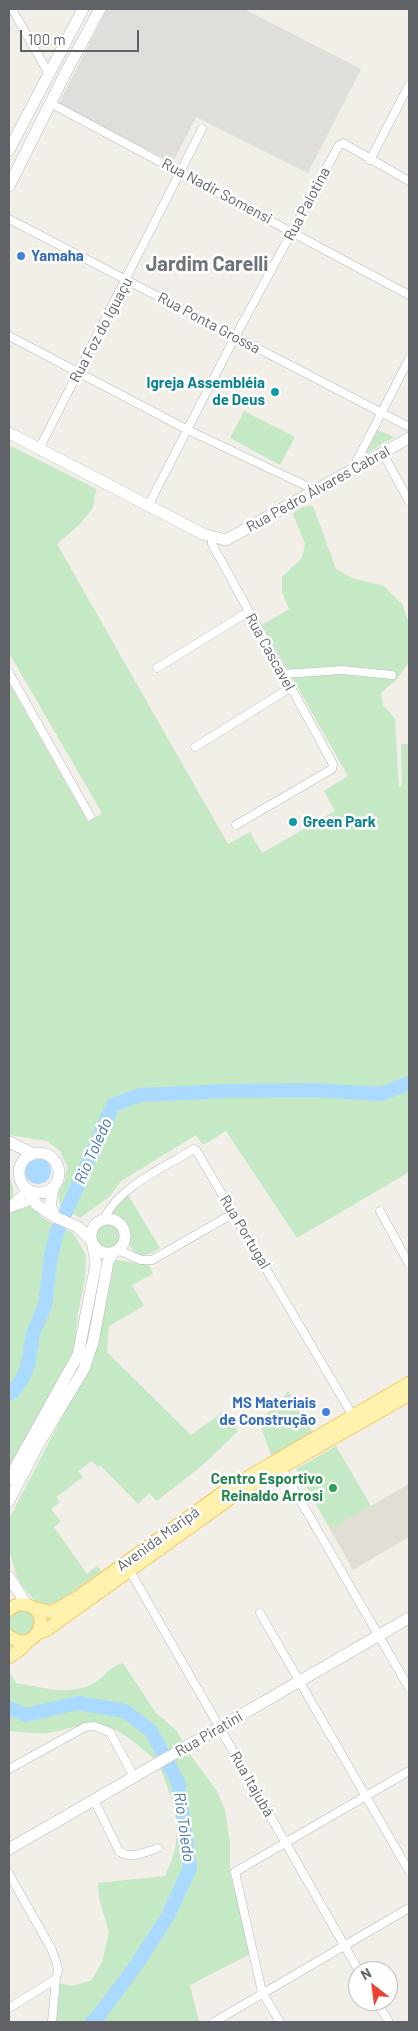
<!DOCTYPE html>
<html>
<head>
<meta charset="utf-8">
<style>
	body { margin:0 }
	#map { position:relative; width:418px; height:2031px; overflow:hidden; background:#f1efe8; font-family:Barlow,sans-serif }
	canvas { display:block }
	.frame { position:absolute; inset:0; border:10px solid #5f6368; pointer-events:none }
	.north { position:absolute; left:348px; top:1961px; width:50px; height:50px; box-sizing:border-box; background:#fff; border:1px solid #bfc1c3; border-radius:50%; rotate:330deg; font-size:14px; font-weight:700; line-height:20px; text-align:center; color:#5f6368 }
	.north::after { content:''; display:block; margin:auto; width:18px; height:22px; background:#ea4335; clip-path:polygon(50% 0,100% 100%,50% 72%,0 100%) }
	.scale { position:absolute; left:20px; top:30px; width:119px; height:22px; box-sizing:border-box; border:2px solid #5f6368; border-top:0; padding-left:6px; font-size:15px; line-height:18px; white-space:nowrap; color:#5f6368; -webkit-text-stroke:4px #fff; paint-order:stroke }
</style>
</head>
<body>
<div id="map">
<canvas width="418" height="2031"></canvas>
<div class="frame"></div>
<div class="north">N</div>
<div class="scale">100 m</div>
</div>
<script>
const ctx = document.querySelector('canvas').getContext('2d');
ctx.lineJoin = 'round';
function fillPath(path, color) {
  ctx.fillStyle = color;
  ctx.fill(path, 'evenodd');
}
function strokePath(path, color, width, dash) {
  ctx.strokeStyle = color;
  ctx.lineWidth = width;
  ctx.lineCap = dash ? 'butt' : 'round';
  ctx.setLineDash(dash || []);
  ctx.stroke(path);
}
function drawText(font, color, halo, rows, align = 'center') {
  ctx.font = font + ' Barlow,sans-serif';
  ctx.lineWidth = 5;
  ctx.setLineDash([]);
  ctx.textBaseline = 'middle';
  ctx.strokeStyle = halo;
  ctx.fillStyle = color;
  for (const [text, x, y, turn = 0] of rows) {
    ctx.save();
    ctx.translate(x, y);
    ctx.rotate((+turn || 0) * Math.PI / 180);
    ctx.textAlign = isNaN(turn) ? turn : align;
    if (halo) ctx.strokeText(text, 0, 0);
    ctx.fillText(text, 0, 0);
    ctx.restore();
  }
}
fillPath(new Path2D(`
	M107,9H244L361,69L308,173L196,117L173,162L58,105Z`), '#e0deda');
fillPath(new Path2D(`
	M409,1484V1537L353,1570L330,1529Z`), '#e1ded6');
fillPath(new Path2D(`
	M244,411L295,437L280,465L230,438Z
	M375,429L394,437L362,456Z
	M9,445L96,489L93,508L79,525L57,544L228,844L250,832L262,853L335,811L324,791L348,776L262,625L289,609L282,592V577L302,558L305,544L293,514C299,507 304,506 313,506L336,569L352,578L384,586L402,604L409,623V662L397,679L381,693L383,705L395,719L399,788L402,783L401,744H409V1172L297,1238L226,1131L203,1145L196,1135L121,1181L109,1197L80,1218L60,1206L58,1192L65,1180L67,1166L60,1151L47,1141L9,1135V683L88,822L102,813L9,653Z
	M9,1178C14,1186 14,1191 12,1201L22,1210L29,1206L46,1220L73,1233L86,1255L85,1278L78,1314L74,1351L9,1471Z
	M127,1193L160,1248C118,1274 137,1220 110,1213Z
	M92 1235a14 14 0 1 1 28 0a14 14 0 1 1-28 0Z
	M117,1260L149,1265L153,1274L132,1285L144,1306L109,1326L107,1352L191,1435L223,1412L238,1431L205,1463L157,1501L149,1493L138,1504L100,1465L98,1467L92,1461L78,1471L83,1477L56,1497L60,1502L51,1509L61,1522L54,1527L87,1574L97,1566L102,1571L61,1600L48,1604L36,1602L22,1586L16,1574L9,1549V1519L91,1361L110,1268L114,1261Z
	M288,1391L313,1433L272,1457L262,1430L263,1417L281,1401Z
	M336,1446L371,1506L330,1529L296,1469Z
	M8 1622a13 13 0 1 1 26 0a13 13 0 1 1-26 0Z
	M123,1663L156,1713L176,1730L185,1745L157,1761C141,1748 123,1730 102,1725C84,1721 66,1731 48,1733C35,1734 21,1732 9,1731V1671L16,1683C42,1687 69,1697 94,1683C106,1676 106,1669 123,1663Z
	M186,1749L217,1791L225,1810L230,1842V1874L252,1953L190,1985L199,2022H57L59,1983L72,1986L92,1980L102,1962L109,1932L99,1898L98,1883L165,1876C187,1833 175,1806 159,1765Z`), '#c5e8c5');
fillPath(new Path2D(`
	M25 1171a13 13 0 1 1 26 0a13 13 0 1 1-26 0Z`), '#aadaff');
strokePath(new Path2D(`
	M9,1394L13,1392L22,1379L28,1365L33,1334L45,1305L51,1256L57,1232L113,1105L140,1095L227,1091L314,1090L381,1094L409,1083
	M9,1708L26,1715L78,1703L125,1711L151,1731L178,1782L190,1868L168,1916L135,1967L99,2015L92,2022`), '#aadaff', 14);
const street = new Path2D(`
	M12,9L49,74
	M50,103L409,295
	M370,160L409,85
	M9,219L409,427
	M9,336L188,430L317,491
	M39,449L202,129
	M382,452L409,501
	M353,468L409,359
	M148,506L235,337L339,145L343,143L409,181
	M212,538V544L333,764L332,769L236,825
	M157,668L248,612
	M9,673L90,816
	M283,674L342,670L392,675
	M195,747L290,688
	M11,1205L26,1191
	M9,1209L32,1200
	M380,1211L409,1264
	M104,1219C118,1187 165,1167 194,1149L196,1150L353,1416
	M118,1250L141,1260H152L234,1213
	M281,1467L409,1688
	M130,1571L359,1971
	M260,1613L409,1871
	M9,1769L85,1727L94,1726L110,1732L134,1777
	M94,1800L119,1851C129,1860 146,1852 158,1848
	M9,1874L52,1950L57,1964L58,1970L56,1979L52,2022
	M376,2001L389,2022
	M9,2008L56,1979
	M214,2022L409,1908
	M280,2022L262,1992L235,1872L409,1771`);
const secondary = new Path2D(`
	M9,150L83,9
	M9,186L66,72L100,9
	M9,433L203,534L226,540L409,438
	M9,1142L34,1154
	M19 1173a20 20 0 1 1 40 0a20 20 0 1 1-40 0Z
	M54,1186L50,1204L55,1217
	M24,1187L37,1205L55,1217L78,1227L91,1240
	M91 1236a17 17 0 1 1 34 0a17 17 0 1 1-34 0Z
	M9,1479L78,1355L96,1264L93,1246
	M9,1501L38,1445L84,1369L93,1342L108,1262L114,1252
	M9,1577L27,1605
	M9,1849L409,1618`);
const primary = new Path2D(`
	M34,1608L52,1612L78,1597L226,1490L409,1383
	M9,1610C14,1605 20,1603 27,1605C55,1612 35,1657 9,1636
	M38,1633L45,1631L242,1490L409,1395
	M9,1657L21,1649L28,1641`);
strokePath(street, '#b5b8bc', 9);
strokePath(secondary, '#b6babf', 12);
strokePath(primary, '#f2c960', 14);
strokePath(street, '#fff', 8);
strokePath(secondary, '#fff', 11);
strokePath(primary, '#fff2af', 12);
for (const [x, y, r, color] of [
	[21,256,5,"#3f7fe0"],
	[275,392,5,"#0f9aa8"],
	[293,822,5,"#0f9aa8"],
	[326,1412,5,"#3f7fe0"],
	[333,1488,5,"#2e9e5b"]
]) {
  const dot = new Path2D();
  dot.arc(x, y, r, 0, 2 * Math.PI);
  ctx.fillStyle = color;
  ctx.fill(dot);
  strokePath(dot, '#fff', 2);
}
drawText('15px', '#5f6368', '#fff', [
	["Rua Nadir Somensi",217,191,28],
	["Rua Palotina",307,204,-62],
	["Rua Ponta Grossa",209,323,28],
	["Rua Foz do Iguaçu",101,330,-62],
	["Rua Pedro Álvares Cabral",318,489,-29],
	["Rua Cascavel",270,652,61],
	["Rua Portugal",245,1232,59],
	["Avenida Maripá",158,1539,-36],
	["Rua Piratini",209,1734,-30],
	["Rua Itajubá",252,1784,60]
]);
drawText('bold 15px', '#366cbe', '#fff', [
	["Yamaha",31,256],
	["MS Materiais",316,1403,"right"],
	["de Construção",316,1420,"right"]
], 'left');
drawText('bold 15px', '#0d838f', '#fff', [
	["Igreja Assembléia",265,383],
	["de Deus",265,400],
	["Green Park",303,822,"left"]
], 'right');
drawText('bold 15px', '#27864d', '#fff', [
	["Centro Esportivo",323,1479],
	["Reinaldo Arrosi",323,1496]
], 'right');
drawText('italic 16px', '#4174aa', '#fff', [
	["Rio Toledo",93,1151,-66],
	["Rio Toledo",184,1827,82]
]);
drawText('bold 20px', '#70757a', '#fff', [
	["Jardim Carelli",207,264]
]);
</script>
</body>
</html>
